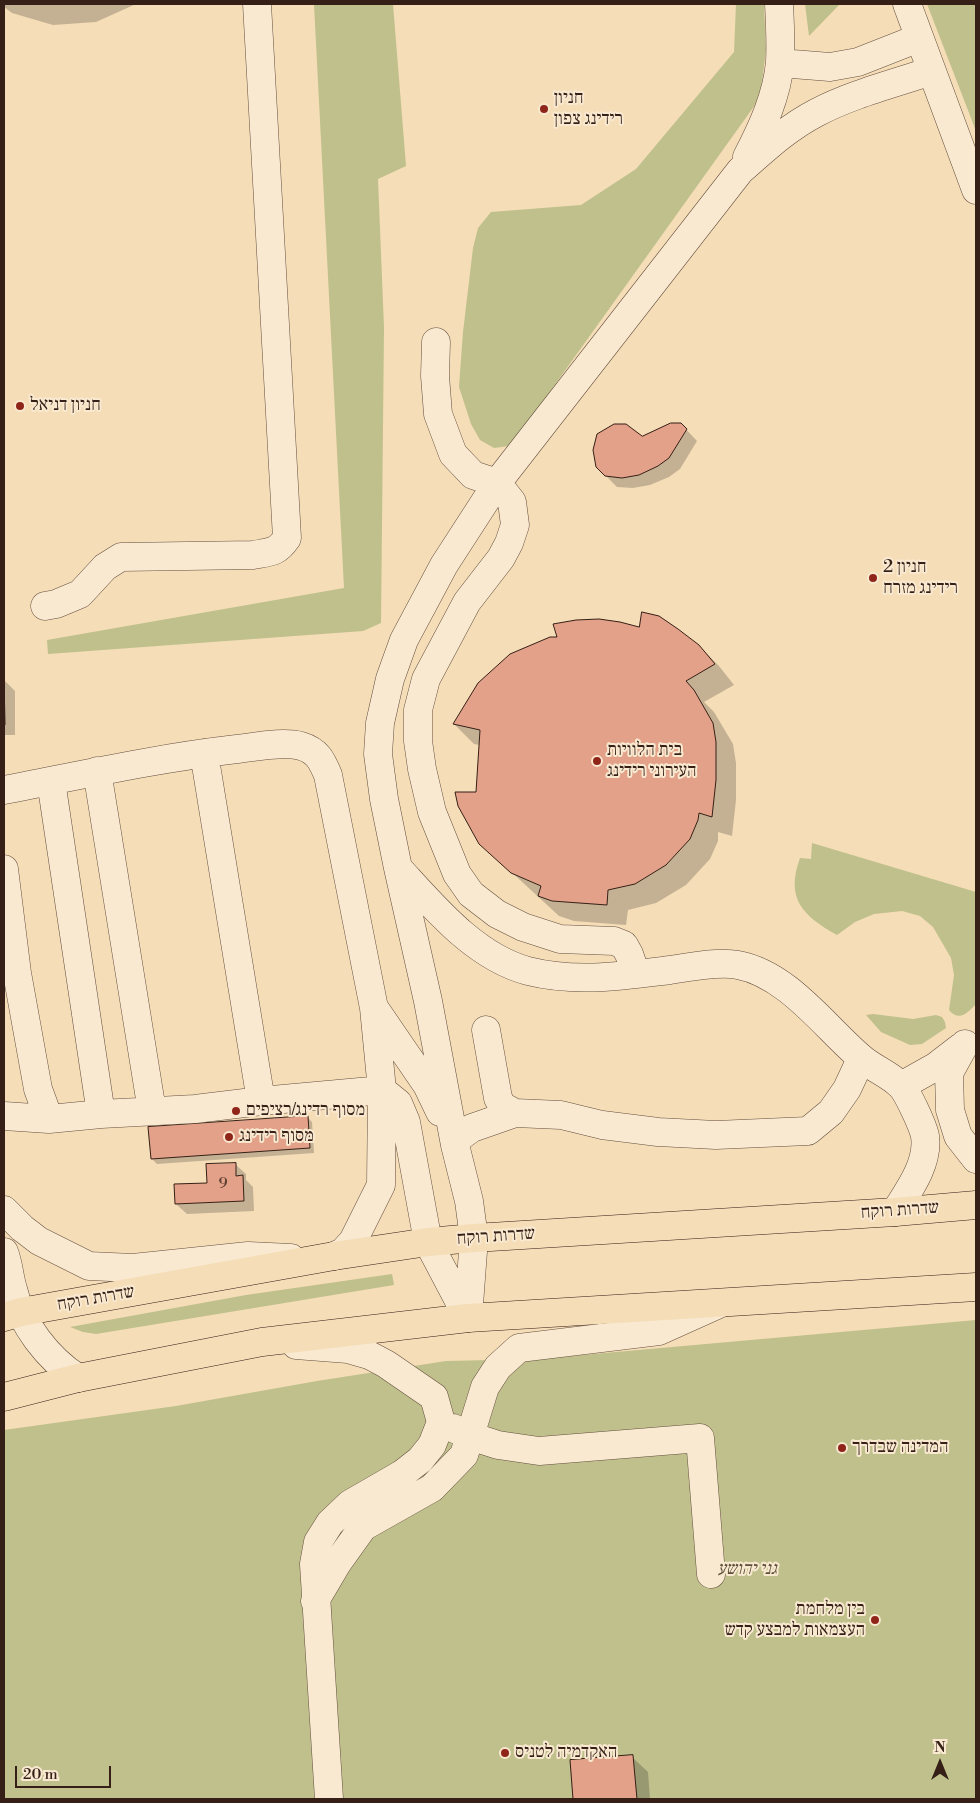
<!DOCTYPE html>
<html>
<head>
<meta charset="utf-8">
<style>
	body { margin:0 }
	#map { position:relative; width:980px; height:1803px; overflow:hidden; background:#f5ddb7; font-family:"Libre Bodoni",serif }
	canvas { display:block }
	.frame { position:absolute; inset:0; border:5px solid #351f16; pointer-events:none }
	.north { position:absolute; left:915px; top:1738px; width:50px; height:50px; -webkit-text-stroke:4px #f8e9d0; paint-order:stroke; rotate:0deg; font-size:14px; font-weight:700; line-height:20px; text-align:center; color:#351f16 }
	.north::after { content:''; display:block; margin:auto; width:18px; height:22px; background:#351f16; clip-path:polygon(50% 0,100% 100%,50% 72%,0 100%) }
	.scale { position:absolute; left:15px; top:1766px; width:96px; height:22px; box-sizing:border-box; border:2px solid #351f16; border-top:0; padding-left:6px; font-size:15px; line-height:18px; white-space:nowrap; color:#351f16; -webkit-text-stroke:4px #f8e9d0; paint-order:stroke }
</style>
</head>
<body>
<div id="map">
<canvas width="980" height="1803"></canvas>
<div class="frame"></div>
<div class="north">N</div>
<div class="scale">20 m</div>
</div>
<script>
const ctx = document.querySelector('canvas').getContext('2d');
ctx.lineJoin = 'round';
function fillPath(path, color) {
  ctx.fillStyle = color;
  ctx.fill(path, 'evenodd');
}
function strokePath(path, color, width, dash) {
  ctx.strokeStyle = color;
  ctx.lineWidth = width;
  ctx.lineCap = dash ? 'butt' : 'round';
  ctx.setLineDash(dash || []);
  ctx.stroke(path);
}
function drawText(font, color, halo, rows, align = 'center') {
  ctx.font = font + ' "Libre Bodoni","Frank Ruhl Libre",serif';
  ctx.lineWidth = 4;
  ctx.setLineDash([]);
  ctx.textBaseline = 'middle';
  ctx.strokeStyle = halo;
  ctx.fillStyle = color;
  for (const [text, x, y, turn = 0] of rows) {
    ctx.save();
    ctx.translate(x, y);
    ctx.rotate((+turn || 0) * Math.PI / 180);
    ctx.textAlign = isNaN(turn) ? turn : align;
    if (halo) ctx.strokeText(text, 0, 0);
    ctx.fillText(text, 0, 0);
    ctx.restore();
  }
}
fillPath(new Path2D(`
	M314,4H393L406,166L378,179L384,328L381,623L363,631L48,654L47,640L344,588Z
	M736,4H764L766,50L760,98L531,418L509,446L494,448L480,440L471,424L459,387L463,332L473,248L478,228L491,212L581,205L636,169L734,52Z
	M805,4H840L809,36Z
	M927,4H976V131Z
	M812,843L976,892V1004C968,1013 959,1022 949,1010L954,975L951,958L933,927L920,916L902,911L874,914L855,922L837,935C803,916 785,899 800,858L811,859Z
	M873,1014L913,1019L936,1015L942,1017L945,1022L946,1028L922,1044L910,1045L881,1032L866,1015Z
	M392,1274L394,1285L96,1334L83,1332L70,1327L246,1295Z
	M976,1320V1799H4V1430L176,1406L317,1381L446,1361L537,1359Z`), '#bfc08c');
fillPath(new Path2D(`
	M4,4H136L96,22L53,25L12,13L4,7Z
	M681,424L697,441L680,469L669,477L650,485L633,488L617,487L597,467L642,437Z
	M698,645L719,666L734,685L704,702L714,712L733,744L736,763V800L732,836L718,832V841L710,859L686,885L656,903L628,910L626,925L574,921L559,916L480,843L477,793L480,745L474,744L454,724Z
	M4,680L15,691V735H4Z
	M307,1117L312,1122L314,1153L157,1164L152,1159Z
	M235,1164L246,1174V1180L253,1187L254,1211L187,1214L176,1204L208,1184Z
	M632,1757L648,1772L650,1799H575L572,1761Z`), '#0003');
const building = new Path2D(`
	M671,423H681L687,429L669,458L658,466L639,475L622,478L605,476L596,467L593,450L597,434L614,424H626L642,436Z
	M642,612L659,616L678,629L699,645L715,664L686,681L694,690L713,723L716,742V780L712,817L699,813L698,820L690,839L666,865L635,884L608,890L607,905L552,901L538,896L541,886L511,873L479,844L458,806L455,792H476L480,730L453,724L478,683L510,654L550,637H557L553,624L576,620L599,619L620,622L639,627Z
	M4,679L5,725H4Z
	M308,1116L310,1148L151,1159L148,1127Z
	M236,1163V1176L243,1175L244,1201L175,1204L174,1184L207,1183L206,1164Z
	M633,1755L637,1799H573L570,1760Z`);
fillPath(building, '#e2a188');
strokePath(building, '#351f16', 1);
const minor = new Path2D(`
	M907,4L976,190
	M780,63L830,67L858,62L919,38
	M747,157C762,128 777,96 780,62C781,43 780,23 779,4
	M436,342L435,376L438,414L453,454L473,475L497,483L512,502L515,525L509,543L501,558L467,602L426,679L418,710V741L422,769L432,812L457,874L471,894L497,914L523,927L560,939L614,941L624,945L629,954L636,974
	M45,606L56,604L80,594L105,567L121,557L253,555C270,552 277,553 287,538L257,4
	M204,753L261,1101
	M97,771L152,1111
	M51,781L101,1114
	M4,790C81,775 158,758 237,749C255,747 283,741 301,746C318,751 322,761 328,775L374,1008L382,1090L381,1185L353,1241L343,1252L334,1256
	M4,869L17,973L38,1089L49,1119
	M399,869C434,907 475,957 528,971C576,983 622,976 670,970C689,967 719,961 738,965C787,974 824,1026 860,1057C872,1068 889,1074 900,1085C907,1091 923,1126 925,1136C929,1163 909,1190 895,1212
	M375,1009L427,1085L440,1112
	M486,1030L498,1098L502,1106L515,1113
	M965,1044L949,1073L950,1110L958,1136L976,1159
	M901,1086L935,1067L961,1047
	M4,1116L49,1119L101,1114L195,1109L261,1101L382,1090L398,1103L406,1122L428,1242L468,1318
	M455,1145L458,1138L472,1128L515,1113L561,1115L602,1125L658,1132L716,1135L808,1131L831,1112L847,1089L861,1059
	M4,1210L22,1228L39,1241L89,1266L133,1268L248,1256L291,1258
	M4,1252C9,1264 9,1277 13,1289C21,1324 48,1359 78,1378
	M468,1318L474,1238L469,1201L455,1145L428,1001L398,868L384,799L378,754L380,723L390,679L404,640L444,565L497,483L740,171C764,150 787,128 816,113C852,94 893,84 931,71
	M296,1345L348,1349L369,1355L386,1364L434,1397L441,1422L432,1445L420,1460L402,1474L350,1504L330,1523L318,1542L314,1564L329,1799
	M453,1428L470,1436L498,1445L539,1451L700,1438L711,1574
	M315,1601L338,1562L363,1527L432,1488L464,1455L485,1387L498,1367L519,1348L659,1331L719,1304`);
const major = new Path2D(`
	M4,1317L21,1312L334,1256L428,1242L474,1238L895,1212L976,1205
	M4,1397L78,1378L262,1342L468,1318L976,1287`);
strokePath(minor, '#654e3e', 29);
strokePath(major, '#351f16', 29);
strokePath(minor, '#f8e9d0', 28);
strokePath(major, '#f5ddb7', 28);
for (const [x, y, r, color] of [
	[544,109,5,"#8f2418"],
	[20,406,5,"#8f2418"],
	[873,578,5,"#8f2418"],
	[597,761,5,"#8f2418"],
	[236,1111,5,"#8f2418"],
	[229,1137,5,"#8f2418"],
	[842,1448,5,"#8f2418"],
	[875,1620,5,"#8f2418"],
	[505,1753,5,"#8f2418"]
]) {
  const dot = new Path2D();
  dot.arc(x, y, r, 0, 2 * Math.PI);
  ctx.fillStyle = color;
  ctx.fill(dot);
  strokePath(dot, '#f8e9d0', 2);
}
drawText('15px', '#604032', null, [
	["9",223,1184]
]);
drawText('18px', '#351f16', '#f8e9d0', [
	["חניון",554,99],
	["רידינג צפון",554,120],
	["חניון דניאל",30,406],
	["2 חניון",883,568],
	["רידינג מזרח",883,589],
	["בית הלוויות",607,751],
	["העירוני רידינג",607,772],
	["מסוף רדינג/רציפים",246,1111],
	["מסוף רידינג",239,1137],
	["המדינה שבדרך",852,1448],
	["בין מלחמת",865,1610,"right"],
	["העצמאות למבצע קדש",865,1631,"right"],
	["האקדמיה לטניס",515,1753]
], 'left');
drawText('18px', '#351f16', '#f8e9d0', [
	["שדרות רוקח",900,1211,-4],
	["שדרות רוקח",496,1237,-4],
	["שדרות רוקח",96,1299,-10]
]);
drawText('italic 18px', '#5e4f39', '#f8e9d0', [
	["גני יהושע",747,1570]
]);
</script>
</body>
</html>
